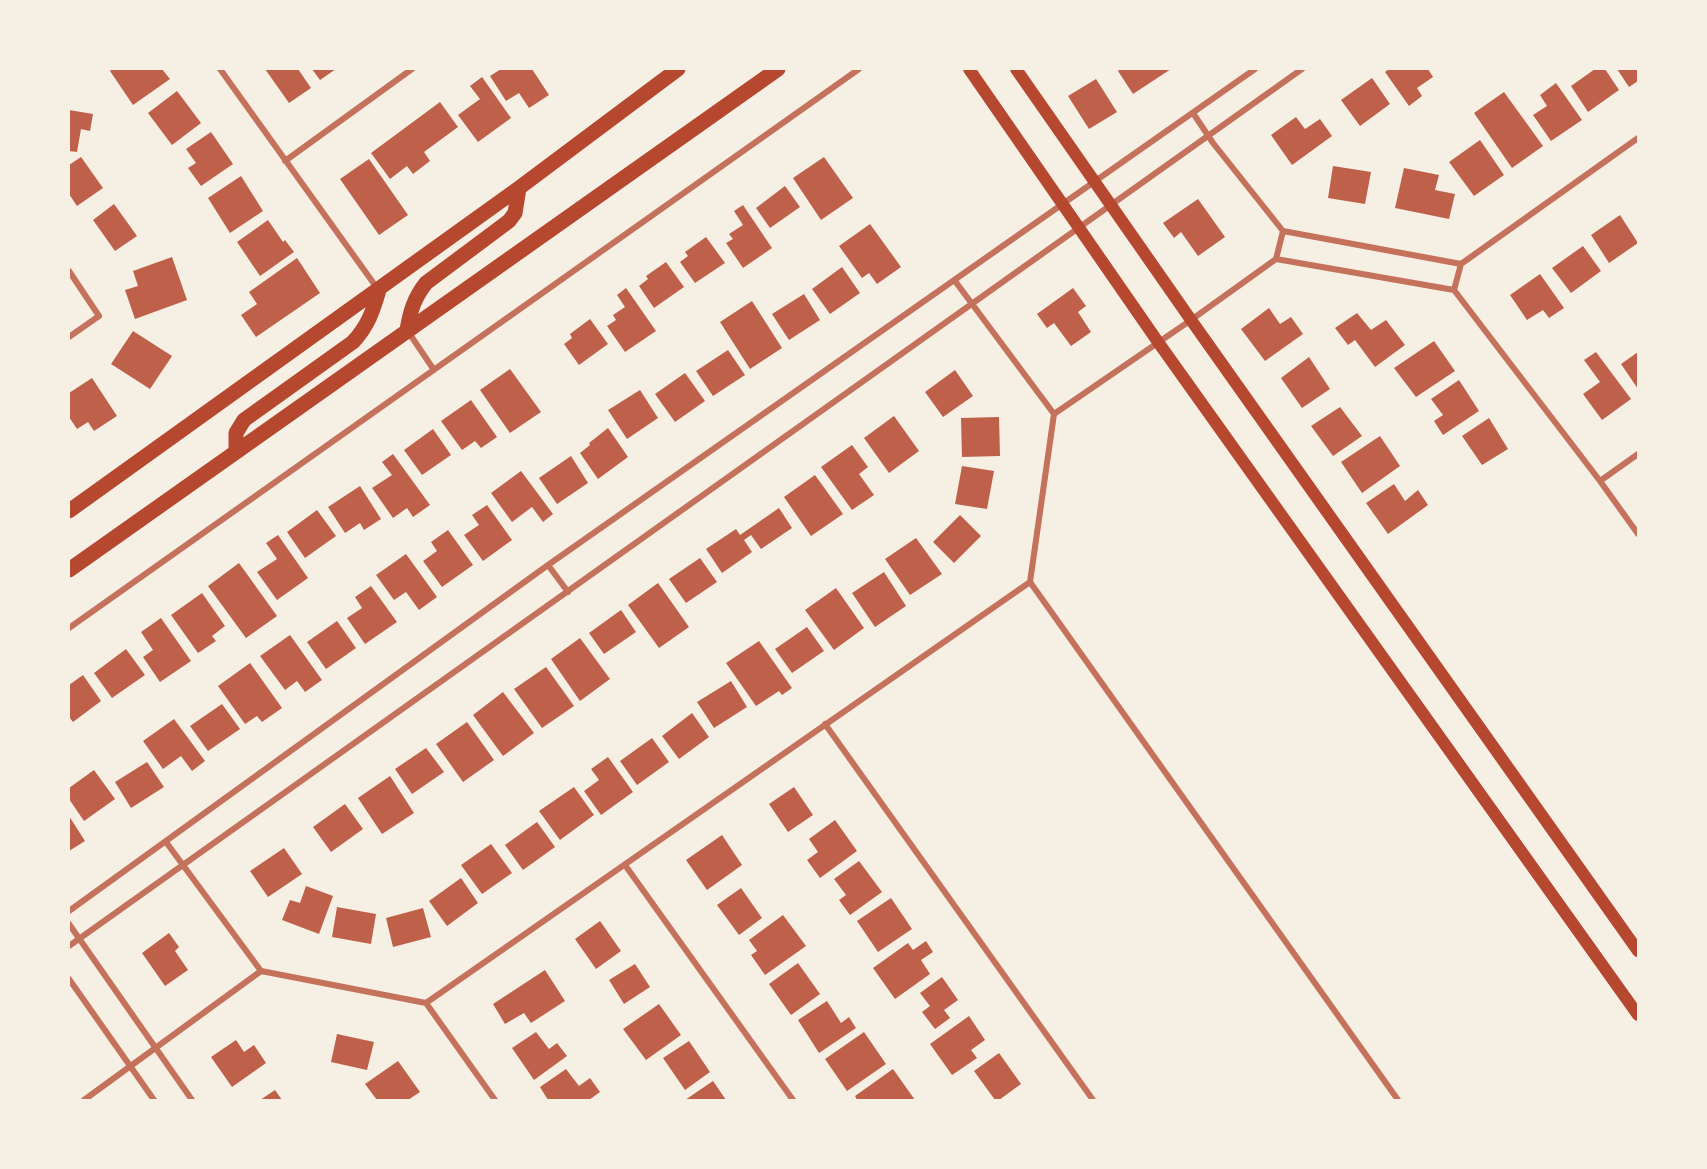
<!DOCTYPE html>
<html>
<head>
<meta charset="utf-8">
<style>
	body { margin:0 }
	#map { position:relative; width:1707px; height:1169px; overflow:hidden; background:#f6efe4; font-family:"PT Sans",sans-serif }
	canvas { display:block }
	.frame { position:absolute; inset:0; border:70px solid #f6efe4; pointer-events:none }
</style>
</head>
<body>
<div id="map">
<canvas width="1707" height="1169"></canvas>
<div class="frame"></div>
</div>
<script>
const ctx = document.querySelector('canvas').getContext('2d');
ctx.lineJoin = 'round';
function fillPath(path, color) {
  ctx.fillStyle = color;
  ctx.fill(path, 'evenodd');
}
function strokePath(path, color, width, dash) {
  ctx.strokeStyle = color;
  ctx.lineWidth = width;
  ctx.lineCap = dash ? 'butt' : 'round';
  ctx.setLineDash(dash || []);
  ctx.stroke(path);
}
fillPath(new Path2D(`
	M112,69H162L170,79L133,105L110,71Z
	M265,69H298L311,88L289,103Z
	M312,69H336L320,80Z
	M501,69H532L549,95L529,108L519,93L506,101L490,76Z
	M1120,69H1171L1133,94L1118,71Z
	M1389,69H1428L1433,77L1417,88L1422,96L1409,106L1385,72Z
	M1595,69H1605L1619,90L1588,112L1571,86Z
	M1617,69H1638V81L1629,87Z
	M482,77L511,118L478,142L458,115L480,99L470,86Z
	M1372,78L1390,104L1360,126L1341,100Z
	M1096,79L1117,112L1089,129L1068,96Z
	M1556,83L1582,120L1551,141L1533,115L1547,106L1540,95Z
	M177,91L201,123L172,145L148,113Z
	M1504,92L1543,146L1512,168L1474,113Z
	M440,102L458,127L424,152L430,161L413,174L407,166L390,179L371,153Z
	M69,110L93,114L90,131L81,129L77,152L69,151Z
	M1296,117L1305,129L1320,119L1332,136L1292,165L1271,135Z
	M211,132L233,164L201,186L188,168L196,163L186,149Z
	M1480,140L1504,175L1474,196L1449,162Z
	M81,157L103,188L77,206L69,194V165Z
	M824,157L853,198L821,220L793,178Z
	M369,159L408,215L379,235L340,179Z
	M1333,166L1371,172L1365,204L1328,198Z
	M1404,168L1439,175L1435,190L1455,194L1449,219L1395,208Z
	M241,176L263,211L230,233L208,198Z
	M785,186L800,207L770,228L756,208Z
	M1198,199L1225,237L1198,256L1181,232L1174,238L1163,223Z
	M114,204L137,236L115,251L93,220Z
	M743,205L772,248L743,268L726,243L733,239L729,234L743,225L734,211Z
	M1620,215L1638,243L1609,263L1591,235Z
	M268,220L283,242L285,240L294,252L260,276L237,242Z
	M870,224L901,267L877,284L869,273L862,278L839,246Z
	M706,237L725,263L695,283L680,262L688,256L685,252Z
	M1583,246L1601,271L1571,293L1552,268Z
	M172,257L187,300L135,319L125,290L138,286L133,271Z
	M297,258L320,293L256,337L241,315L257,304L249,292Z
	M666,262L684,287L654,308L639,286L648,279L646,276Z
	M842,267L860,293L830,314L812,289Z
	M1540,274L1564,308L1549,318L1543,310L1527,320L1510,295Z
	M626,288L656,331L625,352L607,326L616,320L613,315L625,307L617,295Z
	M1073,288L1086,306L1078,312L1091,332L1071,346L1054,323L1047,328L1037,314Z
	M804,294L820,320L789,340L772,314Z
	M752,301L782,348L750,369L720,322Z
	M1269,308L1280,324L1291,317L1303,334L1265,361L1241,329Z
	M1357,313L1371,330L1386,320L1405,345L1375,367L1355,340L1348,345L1335,328Z
	M590,319L608,344L579,365L564,344L572,338L570,334Z
	M133,331L172,356L150,389L111,364Z
	M1434,341L1455,371L1416,397L1394,368Z
	M728,350L745,375L713,396L696,371Z
	M1596,352L1631,399L1602,420L1583,394L1600,382L1584,360Z
	M1638,352V389L1621,364Z
	M1309,357L1330,389L1302,408L1281,378Z
	M510,369L541,412L510,433L480,390Z
	M955,370L973,396L943,417L925,392Z
	M685,373L705,401L675,422L655,394Z
	M92,378L117,416L94,431L88,422L77,429L69,417V393Z
	M1459,380L1479,411L1443,435L1434,421L1443,415L1431,399Z
	M640,390L658,418L627,439L608,410Z
	M471,400L497,437L481,448L475,441L462,450L441,421Z
	M1340,407L1362,436L1333,456L1311,426Z
	M894,416L919,451L889,473L864,438Z
	M999,417L1000,456L962,457L961,418Z
	M1489,418L1508,449L1482,465L1462,436Z
	M608,428L628,457L598,479L580,453L590,445L589,443Z
	M433,429L451,455L422,475L404,450Z
	M1380,436L1400,466L1362,493L1341,462Z
	M852,445L868,467L859,474L874,495L852,510L821,467Z
	M393,454L430,505L413,517L407,508L393,518L372,488L392,475L382,462Z
	M571,456L588,483L557,504L539,478Z
	M962,466L994,471L987,509L955,504Z
	M521,471L553,514L543,522L532,507L512,522L491,493Z
	M815,475L843,514L811,536L784,497Z
	M1394,484L1405,501L1418,490L1428,505L1388,534L1366,503Z
	M360,486L381,519L364,530L360,523L345,533L328,507Z
	M487,505L512,540L483,561L464,535L479,525L472,515Z
	M779,508L792,528L761,549L751,535L744,540L752,552L722,573L706,549L736,529L740,535Z
	M317,510L336,536L305,558L287,532Z
	M960,515L981,536L954,563L933,542Z
	M448,530L473,565L442,587L423,561L437,551L431,542Z
	M278,535L308,578L277,600L257,572L277,559L266,543Z
	M916,538L942,574L910,595L885,559Z
	M406,554L437,597L419,610L406,592L394,600L376,575Z
	M700,558L717,582L686,603L669,579Z
	M239,563L277,616L246,638L208,586Z
	M884,572L906,606L875,627L852,593Z
	M658,583L689,627L659,648L628,605Z
	M371,586L397,622L365,644L347,618L362,608L355,597Z
	M836,588L864,628L834,650L805,610Z
	M202,593L225,626L212,636L216,641L198,653L171,615Z
	M621,610L636,632L604,654L589,633Z
	M161,618L191,661L160,682L143,657L153,650L141,632Z
	M337,621L356,648L326,669L307,642Z
	M807,627L824,651L792,673L775,649Z
	M290,635L322,680L305,692L297,681L285,690L260,656Z
	M580,638L610,679L580,701L551,659Z
	M759,641L792,688L782,695L779,691L756,706L726,663Z
	M126,649L145,675L112,698L94,673Z
	M250,663L282,708L262,722L257,716L245,724L218,686Z
	M546,667L574,706L542,728L514,689Z
	M83,675L101,701L73,722L69,717V685Z
	M731,681L747,707L714,728L697,702Z
	M503,692L534,733L503,756L473,715Z
	M222,704L240,729L208,751L190,726Z
	M692,713L709,737L679,759L662,736Z
	M174,719L205,761L192,771L181,756L163,769L143,741Z
	M467,722L494,760L463,782L436,744Z
	M652,738L669,762L637,785L620,761Z
	M426,748L444,772L412,794L395,769Z
	M608,757L633,792L601,815L584,791L599,780L591,769Z
	M147,762L164,787L131,808L115,782Z
	M94,770L115,799L84,821L69,799V788Z
	M390,776L414,813L382,834L358,798Z
	M574,787L594,815L560,840L539,811Z
	M794,787L813,815L788,832L769,804Z
	M345,804L363,829L331,852L313,827Z
	M69,816L85,841L69,851Z
	M835,820L857,851L820,878L807,860L818,852L809,839Z
	M537,822L555,847L523,870L505,845Z
	M722,835L742,865L707,890L686,860Z
	M491,844L512,873L482,894L461,865Z
	M284,848L302,874L268,897L250,871Z
	M859,861L882,892L850,915L839,900L846,895L834,879Z
	M461,878L478,903L447,926L429,901Z
	M306,886L333,896L319,934L282,920L290,900L300,903Z
	M741,888L762,918L739,935L717,905Z
	M891,898L912,929L878,952L857,921Z
	M337,907L376,914L371,944L332,937Z
	M423,908L431,937L393,947L386,918Z
	M783,915L806,946L765,975L751,955L757,951L749,940Z
	M600,921L621,951L596,969L575,939Z
	M169,933L179,947L175,951L188,970L165,986L142,953Z
	M926,941L933,952L921,960L930,974L895,999L873,968L908,943L913,950Z
	M798,963L820,994L791,1015L769,984Z
	M635,964L650,987L624,1004L609,980Z
	M545,970L565,1001L531,1023L524,1013L505,1024L493,1004Z
	M942,977L958,1000L944,1010L950,1018L935,1029L922,1012L930,1006L920,993Z
	M827,1001L841,1023L849,1017L856,1028L819,1053L798,1020Z
	M659,1004L681,1035L646,1060L623,1029Z
	M969,1016L985,1040L971,1050L977,1058L952,1075L930,1044Z
	M536,1032L549,1049L557,1043L567,1056L534,1080L512,1048Z
	M864,1032L886,1064L847,1091L825,1059Z
	M337,1034L374,1042L367,1070L331,1062Z
	M236,1040L244,1052L254,1045L266,1063L232,1087L211,1057Z
	M689,1041L710,1072L685,1090L663,1058Z
	M999,1053L1021,1084L999,1100H995L974,1071Z
	M398,1061L420,1092L408,1100H377L365,1084Z
	M566,1069L579,1086L590,1078L600,1092L589,1100H548L540,1087Z
	M893,1069L915,1100H857L855,1096Z
	M713,1081L726,1100H685Z
	M275,1090L282,1100H260Z`), '#bf614a');
strokePath(new Path2D(`
	M220,69L377,288
	M1193,113L1213,143L1283,231L1461,264
	M285,161L412,69
	M1276,259L1454,290L1600,481L1638,534
	M1276,259L1283,231
	M1461,264L1638,138
	M69,271L99,316L69,337
	M955,281L1054,414L1030,582L1398,1100
	M1454,290L1461,264
	M407,330L434,370
	M1054,414L1191,320L1276,259
	M1600,481L1638,454
	M548,565L568,592
	M69,628L859,69
	M825,724L1093,1100
	M166,842L261,971L426,1003L495,1100
	M625,865L793,1100
	M69,911L548,565L1255,69
	M69,924L192,1100
	M69,946L1302,69
	M69,979L154,1100
	M426,1003L1030,582
	M84,1100L261,971`), '#c5725c', 6);
strokePath(new Path2D(`
	M969,69L1158,342L1638,1015
	M1016,69L1191,320L1638,951`), '#b5482f', 12);
strokePath(new Path2D(`
	M407,330C410,312 414,298 426,283L509,221L515,213L519,188
	M236,451V433L244,420L353,342C368,326 373,311 379,290
	M69,511L519,188L678,69
	M69,570L778,69`), '#b5482f', 15);
</script>
</body>
</html>
